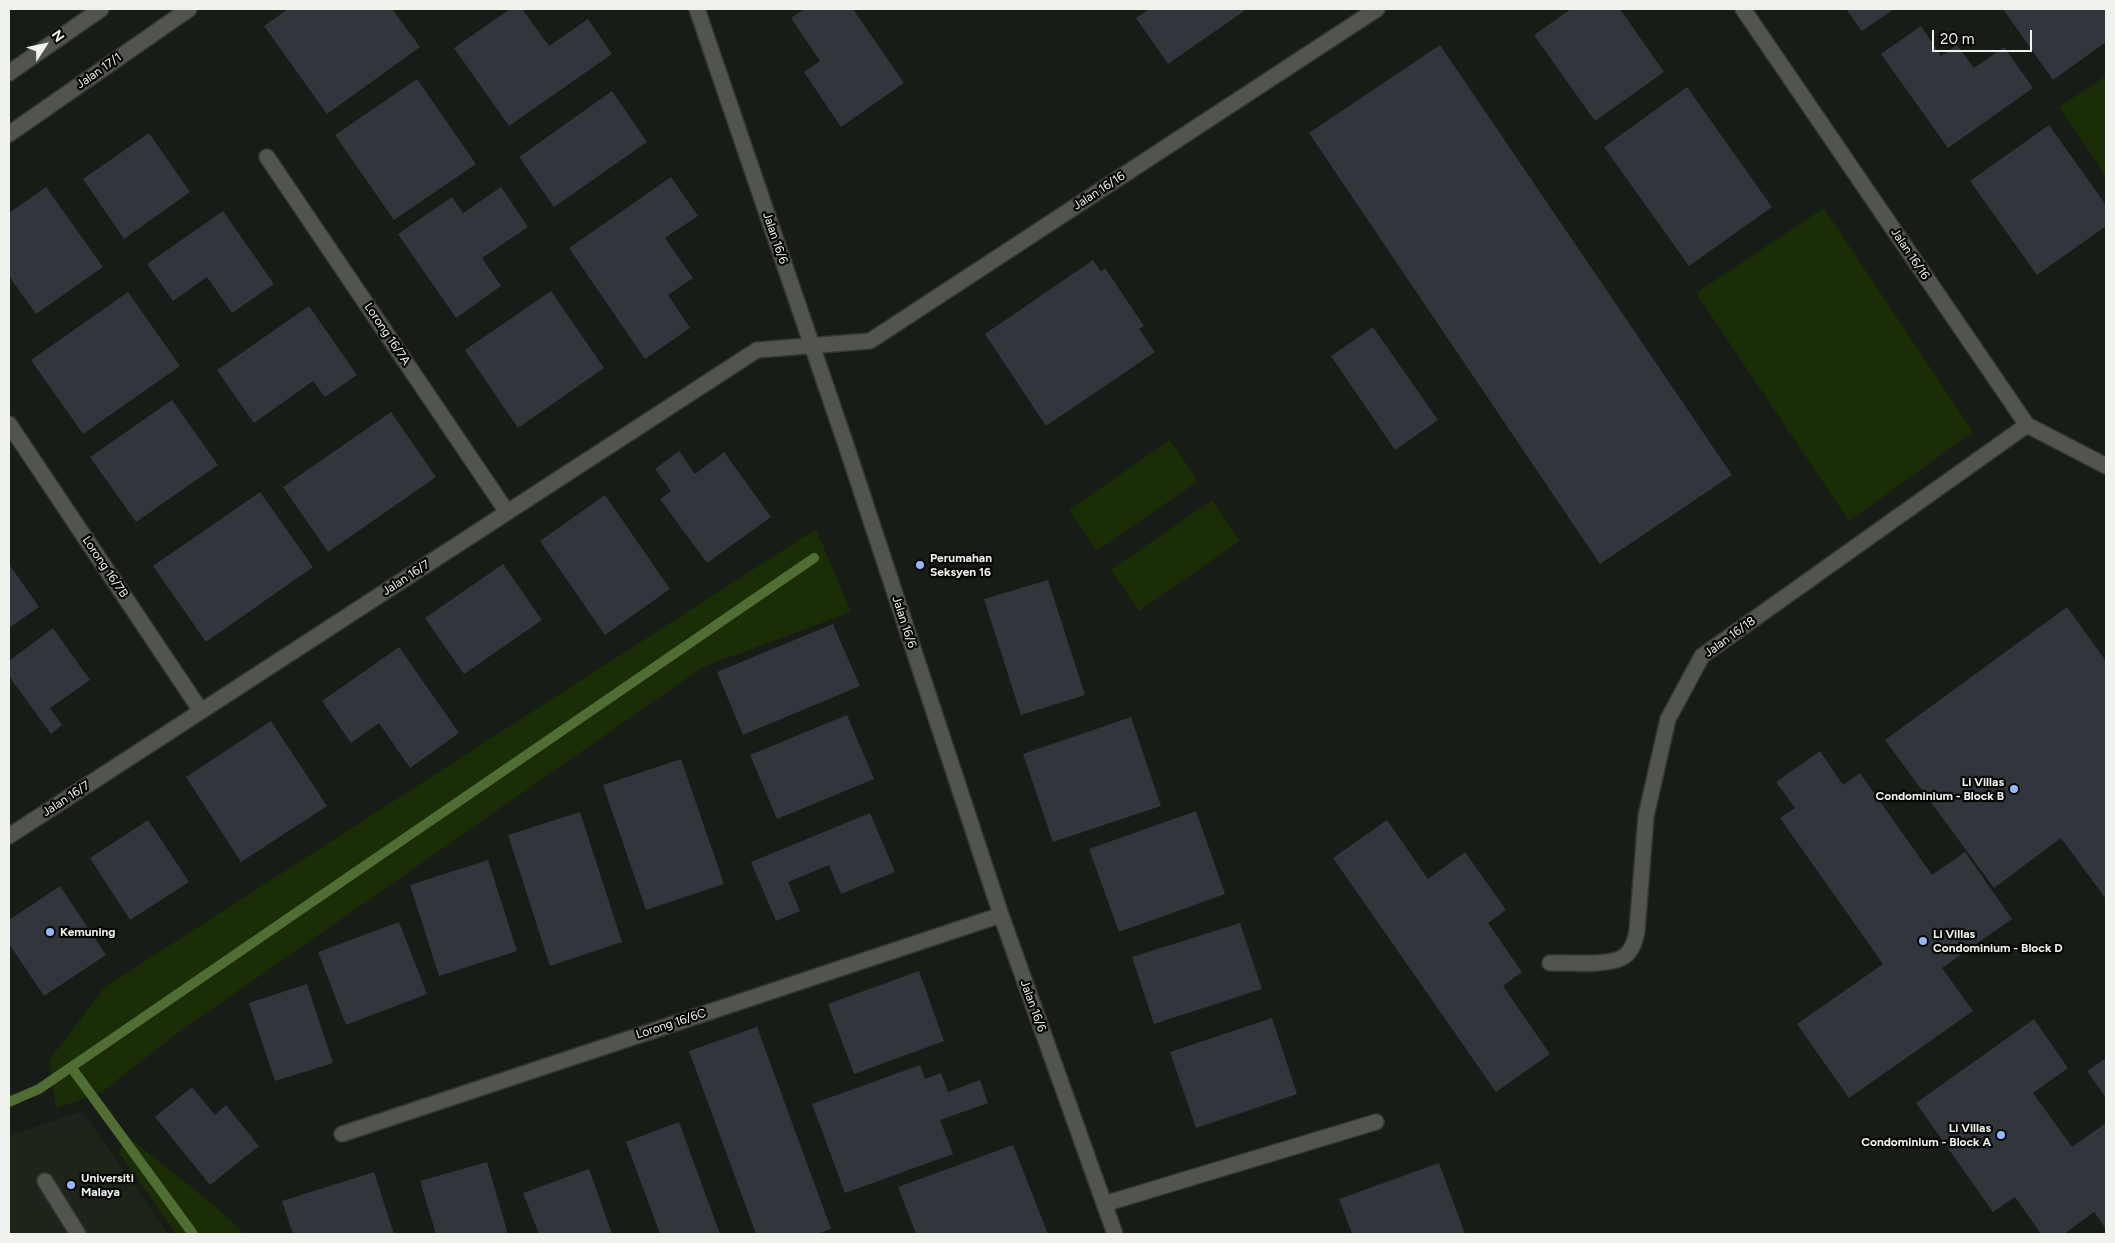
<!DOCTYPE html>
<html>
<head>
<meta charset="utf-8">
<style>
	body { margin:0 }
	#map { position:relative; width:2115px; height:1243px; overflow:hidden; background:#181c16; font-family:Figtree,sans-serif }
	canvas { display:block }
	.frame { position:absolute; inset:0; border:10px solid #f0f2ee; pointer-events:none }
	.north { position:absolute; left:20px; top:20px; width:50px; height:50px; -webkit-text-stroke:4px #050604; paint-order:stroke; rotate:55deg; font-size:14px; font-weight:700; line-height:20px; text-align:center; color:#f0f2ee }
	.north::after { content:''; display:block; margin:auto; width:18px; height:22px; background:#f0f2ee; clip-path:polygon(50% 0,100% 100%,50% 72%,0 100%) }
	.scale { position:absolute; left:1932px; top:30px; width:100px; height:22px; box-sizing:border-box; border:2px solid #f0f2ee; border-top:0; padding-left:6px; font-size:15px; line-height:18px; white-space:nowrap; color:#f0f2ee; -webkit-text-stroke:4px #050604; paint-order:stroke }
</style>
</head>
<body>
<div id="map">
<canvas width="2115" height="1243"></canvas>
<div class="frame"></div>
<div class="north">N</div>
<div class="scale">20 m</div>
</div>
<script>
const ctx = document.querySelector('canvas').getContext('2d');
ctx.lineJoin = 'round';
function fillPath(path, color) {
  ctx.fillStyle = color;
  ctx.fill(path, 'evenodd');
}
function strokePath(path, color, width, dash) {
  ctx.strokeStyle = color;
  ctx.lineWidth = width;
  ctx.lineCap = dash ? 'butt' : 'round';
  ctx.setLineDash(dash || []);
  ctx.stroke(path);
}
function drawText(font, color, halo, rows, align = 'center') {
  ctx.font = font + ' Figtree,sans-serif';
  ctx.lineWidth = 4.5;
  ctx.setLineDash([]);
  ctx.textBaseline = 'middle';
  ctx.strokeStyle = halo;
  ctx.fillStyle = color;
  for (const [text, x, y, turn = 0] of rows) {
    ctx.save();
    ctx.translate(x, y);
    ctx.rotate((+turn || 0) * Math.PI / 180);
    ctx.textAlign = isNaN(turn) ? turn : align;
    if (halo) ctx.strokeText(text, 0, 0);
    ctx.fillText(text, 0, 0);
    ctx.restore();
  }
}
fillPath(new Path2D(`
	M82,1111L168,1234H9V1136Z`), '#1d2418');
fillPath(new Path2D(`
	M2106,76V176L2059,107Z
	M1824,208L1973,432L1849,521L1696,293Z
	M1170,440L1198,481L1097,551L1069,510Z
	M1212,500L1240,541L1139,611L1111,570Z
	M816,529L851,612L703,667L172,1037L102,1092L56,1108L49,1060L105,987Z
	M131,1139L216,1207L245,1234H176L118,1151Z`), '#1a2d06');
strokePath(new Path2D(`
	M71,1067L193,1234
	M9,1102L39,1089L814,558`), '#506e34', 10);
fillPath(new Path2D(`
	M288,9H392L420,47L327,114L264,26Z
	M510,9H522L549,46L588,19L612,54L509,126L454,48Z
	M804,9H853L904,83L841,127L804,72L820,61L791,18Z
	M1149,9H1247L1168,64L1136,18Z
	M1571,9H1620L1664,72L1595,121L1534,35Z
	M1846,9H1894L1862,31Z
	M2003,9H2106V42L2053,80Z
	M1921,26L1941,56L1957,45L1974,68L2004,47L2033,88L1948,148L1881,54Z
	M1440,45L1732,475L1600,564L1309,133Z
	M417,79L476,164L394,220L335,135Z
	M1687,87L1772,207L1689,266L1604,147Z
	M612,91L647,142L554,207L519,157Z
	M2049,125L2106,205V226L2037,275L1970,181Z
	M149,133L190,192L124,239L83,179Z
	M671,177L698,216L665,238L693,278L668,295L690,328L645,359L569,248Z
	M46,187L103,267L36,314L9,276V213Z
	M501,187L528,227L482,258L501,286L456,318L398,234L452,197L463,213Z
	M223,211L274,284L232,313L207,277L173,301L147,264Z
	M1093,260L1101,272L1105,268L1144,326L1139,329L1155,352L1046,426L985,334Z
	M551,291L604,368L518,428L465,350Z
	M128,292L180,366L83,434L31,360Z
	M309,306L357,375L325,397L313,381L254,423L217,370Z
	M1373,327L1438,420L1395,450L1331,356Z
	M172,400L218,465L136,522L90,457Z
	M391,412L436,477L328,552L283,487Z
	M679,451L695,474L724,452L771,517L707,563L660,499L671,491L655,469Z
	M260,492L313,567L206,642L153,566Z
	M605,495L670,589L605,635L540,541Z
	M9,564L39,607L9,628Z
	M503,564L542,620L464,674L425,618Z
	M1048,580L1085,695L1021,715L984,599Z
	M2067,607L2106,661V899L2061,838L1994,888L1885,740Z
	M833,624L860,686L743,735L717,672Z
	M53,628L90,680L50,708L62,725L51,734L9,676V661Z
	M399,647L459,733L410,768L379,723L351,743L322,701Z
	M847,715L874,779L777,819L750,755Z
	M1131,717L1161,806L1053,842L1023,754Z
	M271,721L327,806L241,862L186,777Z
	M1820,751L1843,785L1860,773L1932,875L1965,852L2012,919L1942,968L1973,1011L1849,1098L1797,1024L1883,964L1780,818L1795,808L1776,782Z
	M681,759L724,884L646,910L603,785Z
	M1196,811L1225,894L1119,932L1089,849Z
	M580,812L622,942L550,966L508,835Z
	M870,813L895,872L841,894L829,865L788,882L800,911L776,921L751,862Z
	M148,820L189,882L130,920L90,858Z
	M1387,820L1428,879L1465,852L1506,910L1488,923L1522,972L1503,986L1550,1054L1496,1092L1333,858Z
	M488,860L517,951L439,976L410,885Z
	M60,886L106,955L44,996L9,944V920Z
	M399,922L427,994L346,1025L318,952Z
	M1240,923L1262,989L1154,1024L1132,957Z
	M919,971L944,1041L854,1074L828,1004Z
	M307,984L333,1063L275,1081L249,1003Z
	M1272,1018L1297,1094L1196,1128L1170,1052Z
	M2034,1019L2068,1068L2033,1093L2072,1147L2106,1123V1229L2094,1212L2064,1234H2041L2015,1197L1993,1212L1916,1103Z
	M757,1027L831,1229L817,1234H756L689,1051Z
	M2106,1058V1098L2087,1071Z
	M920,1065L925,1079L941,1073L948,1092L980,1080L988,1103L940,1120L953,1154L845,1193L812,1104Z
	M192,1087L215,1115L226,1105L259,1146L210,1185L155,1117Z
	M679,1122L720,1234H660L626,1142Z
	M1013,1145L1048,1234H916L898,1187Z
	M487,1162L508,1234H436L420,1181Z
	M1439,1163L1465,1234H1352L1339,1199Z
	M589,1169L612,1234H539L523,1193Z
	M374,1172L394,1234H293L282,1201Z`), '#31353c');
const minor = new Path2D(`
	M697,9L846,445L1001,915L1115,1234
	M1743,9L2027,425L2106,466
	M9,73L101,9
	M9,134L189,9
	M267,157L507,512
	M9,424L201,711
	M9,836L757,350L870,341L1377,9
	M1550,963C1569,962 1610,967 1625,956C1633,949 1635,940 1637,931L1646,816L1668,719L1702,656L2027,425
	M342,1134L1001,915
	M45,1181L78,1234
	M1104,1204L1376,1122`);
strokePath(minor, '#333632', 18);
strokePath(minor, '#51554d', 15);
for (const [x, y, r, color] of [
	[920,565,5,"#94b7fd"],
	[2014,789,5,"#94b7fd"],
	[50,932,5,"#94b7fd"],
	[1923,941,5,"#94b7fd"],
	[2001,1135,5,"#94b7fd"],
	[71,1185,5,"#94b7fd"]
]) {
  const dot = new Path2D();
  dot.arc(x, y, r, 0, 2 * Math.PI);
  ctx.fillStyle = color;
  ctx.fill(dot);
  strokePath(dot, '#050604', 2);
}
drawText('12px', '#f0f2ee', '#050604', [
	["Jalan 17/1",99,71,-35],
	["Jalan 16/16",1099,191,-33],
	["Jalan 16/6",775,238,71],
	["Jalan 16/16",1910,254,56],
	["Lorong 16/7A",387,334,56],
	["Lorong 16/7B",105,567,56],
	["Jalan 16/7",406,578,-33],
	["Jalan 16/6",904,622,72],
	["Jalan 16/18",1730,637,-36],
	["Jalan 16/7",66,799,-33],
	["Jalan 16/6",1033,1006,70],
	["Lorong 16/6C",671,1024,-18]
]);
drawText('bold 12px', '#f0f2ee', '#050604', [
	["Perumahan",930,558],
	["Seksyen 16",930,572],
	["Li Villas",2004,782,"right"],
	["Condominium - Block B",2004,796,"right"],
	["Kemuning",60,932],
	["Li Villas",1933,934],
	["Condominium - Block D",1933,948],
	["Li Villas",1991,1128,"right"],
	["Condominium - Block A",1991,1142,"right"],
	["Universiti",81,1178],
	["Malaya",81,1192]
], 'left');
</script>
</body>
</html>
